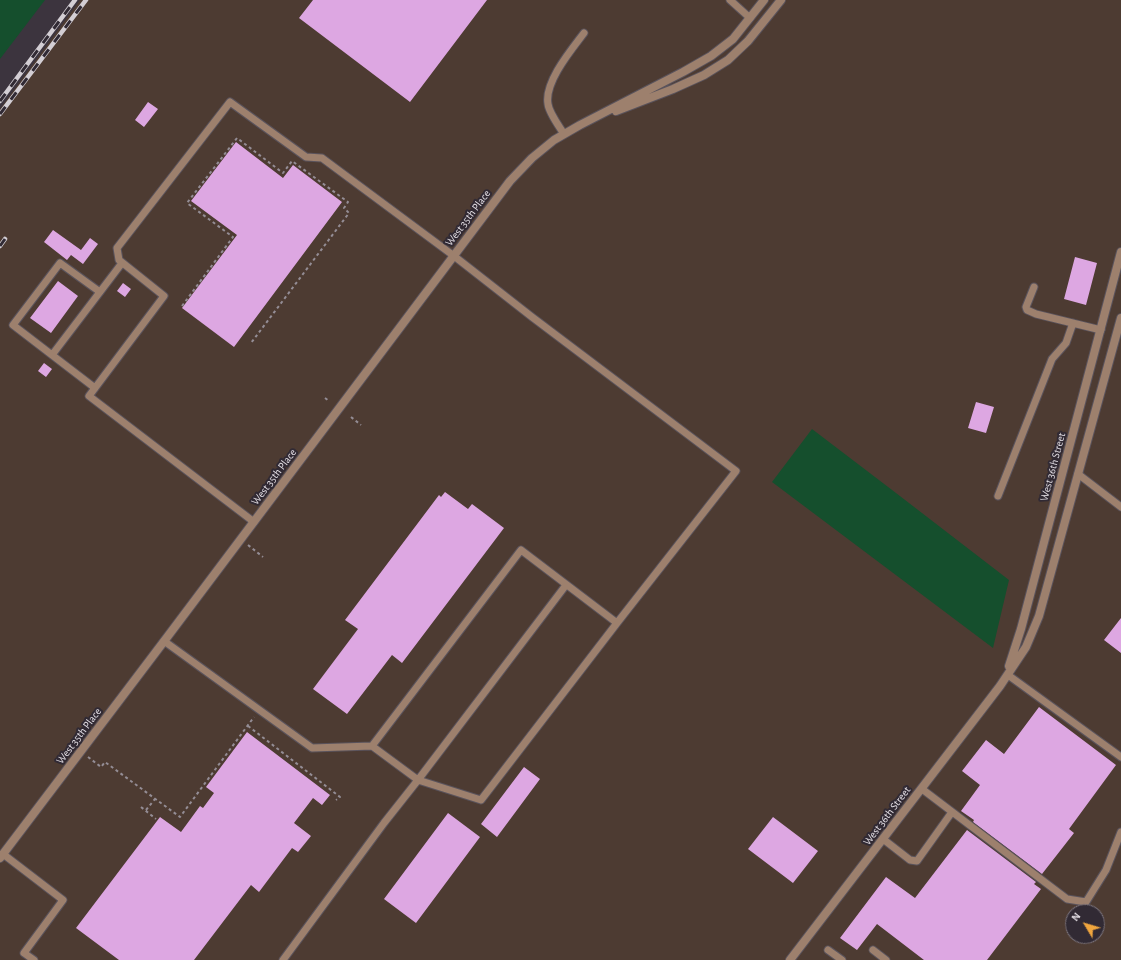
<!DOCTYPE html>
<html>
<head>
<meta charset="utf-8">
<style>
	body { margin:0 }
	#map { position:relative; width:1121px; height:960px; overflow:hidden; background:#3c343e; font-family:"Alegreya Sans",sans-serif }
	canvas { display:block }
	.north { position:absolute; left:1065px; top:904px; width:40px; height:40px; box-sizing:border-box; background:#312a34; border:1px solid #79727b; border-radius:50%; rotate:308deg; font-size:11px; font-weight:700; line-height:16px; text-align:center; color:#e4dfe5 }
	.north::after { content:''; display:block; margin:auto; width:14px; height:18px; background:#f0a63e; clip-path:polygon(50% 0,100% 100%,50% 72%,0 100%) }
</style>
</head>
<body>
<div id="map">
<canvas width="1121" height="960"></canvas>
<div class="north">N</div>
</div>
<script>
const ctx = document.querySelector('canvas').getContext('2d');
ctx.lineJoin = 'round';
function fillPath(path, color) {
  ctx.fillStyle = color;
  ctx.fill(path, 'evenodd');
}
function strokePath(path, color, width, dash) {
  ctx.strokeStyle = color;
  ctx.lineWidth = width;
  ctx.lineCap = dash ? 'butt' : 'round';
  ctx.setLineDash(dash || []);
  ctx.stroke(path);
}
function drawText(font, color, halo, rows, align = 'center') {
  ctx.font = font + ' "Alegreya Sans",sans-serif';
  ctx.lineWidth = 4;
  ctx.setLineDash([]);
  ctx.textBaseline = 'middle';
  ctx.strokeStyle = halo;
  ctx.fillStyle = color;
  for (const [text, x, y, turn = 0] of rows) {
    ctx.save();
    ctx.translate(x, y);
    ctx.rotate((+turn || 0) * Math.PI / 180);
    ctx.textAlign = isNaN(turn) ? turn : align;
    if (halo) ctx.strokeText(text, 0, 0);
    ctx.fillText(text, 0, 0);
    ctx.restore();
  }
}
fillPath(new Path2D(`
	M80,0H1121V960H0V109ZM1073,912H1097V936H1073Z`), '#4d3b32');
fillPath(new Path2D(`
	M0,0H45L0,59Z
	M812,429L896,493L1009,580L993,648L772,482Z`), '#154f2d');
fillPath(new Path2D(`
	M313,0H487L410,102L299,18Z
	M148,102L158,109L144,127L135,120Z
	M236,142L283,178L293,165L342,202L234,347L182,308L237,235L191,201Z
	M53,230L81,250L90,238L98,244L83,264L71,255L67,260L44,242Z
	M1075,257L1097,263L1086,305L1064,299Z
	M58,281L78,296L51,333L30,318Z
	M123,283L131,289L125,297L117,291Z
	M44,363L52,369L46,377L38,371Z
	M976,402L994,407L986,433L968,428Z
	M445,492L468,509L472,504L504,528L402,663L392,655L347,714L313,689L358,629L345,620L439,495L441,497Z
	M1121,618V653L1104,640Z
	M1039,707L1116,765L1069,829L1074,833L1042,874L973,822L974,820L961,811L980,785L962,771L986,740L1004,754Z
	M247,732L330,795L322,805L313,798L294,823L311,836L298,852L292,848L259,892L251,885L194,960H119L76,928L160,817L181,832L200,806L203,808L214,793L206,787Z
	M524,767L540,779L497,837L481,824Z
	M448,813L480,837L416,923L384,899Z
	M773,817L818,851L793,883L748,849Z
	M967,830L1036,882L1034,884L1041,889L987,960H924L877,924L857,950L840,938L886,877L915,898Z`), '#dda7e2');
const service = new Path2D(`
	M730,0L750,18
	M564,134C559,126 549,113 548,104C544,82 572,49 584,33
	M1034,287L1026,307L1027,310L1036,314L1101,330
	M52,355L13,325L60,263L100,292
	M95,388L52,355L122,263
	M1078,474L1121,507
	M998,496L1052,359L1066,343L1073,323
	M254,522L89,396L164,296L119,260L117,248L230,102L306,157L322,158L454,256L532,317L736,471L617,623L521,550L372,746L418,780L481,800L617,623
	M164,641L312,748L372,746
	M1008,675L1121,757
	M922,789L1067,899L1086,902L1106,870L1121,832
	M883,839L910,860L917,861L952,812
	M3,854L63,900L24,953L34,960
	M828,950L842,960
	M873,950L886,960
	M283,960L384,823L418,780L566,585`);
const minor = new Path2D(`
	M616,111L673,89L704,75L728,60L748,41L781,0
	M1009,666L1021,629L1121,252
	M0,858L168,636L510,181L532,158L554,140L580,125L683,72L711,56L733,39L764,0
	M790,960L1000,686L1026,647L1039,616L1121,318`);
strokePath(service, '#5a535c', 9);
strokePath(minor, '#5a535c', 10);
strokePath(new Path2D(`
	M182,306L233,237L187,203L237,138L283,173L292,161L348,202L344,208L349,213L251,343
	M325,398L329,401
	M351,417L361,425
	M248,545L263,557
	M248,726L340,797L336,800
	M88,757L101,767L105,762L180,817L254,717
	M141,807L156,819
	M146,810L155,799`), '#948d95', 2, [3, 3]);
strokePath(service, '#9d806d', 7);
strokePath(minor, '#9d806d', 8);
const rail = new Path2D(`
	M0,101L75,0
	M0,114L86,0
	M0,246L5,239`);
strokePath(rail, '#d3ced4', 4.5);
strokePath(rail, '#312a34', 3, [9]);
drawText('11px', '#e4dfe5', '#312a34', [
	["West 35th Place",468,218,-53],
	["West 36th Street",1053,467,-75],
	["West 35th Place",274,477,-53],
	["West 35th Place",79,736,-53],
	["West 36th Street",887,816,-53]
]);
</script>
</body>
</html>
